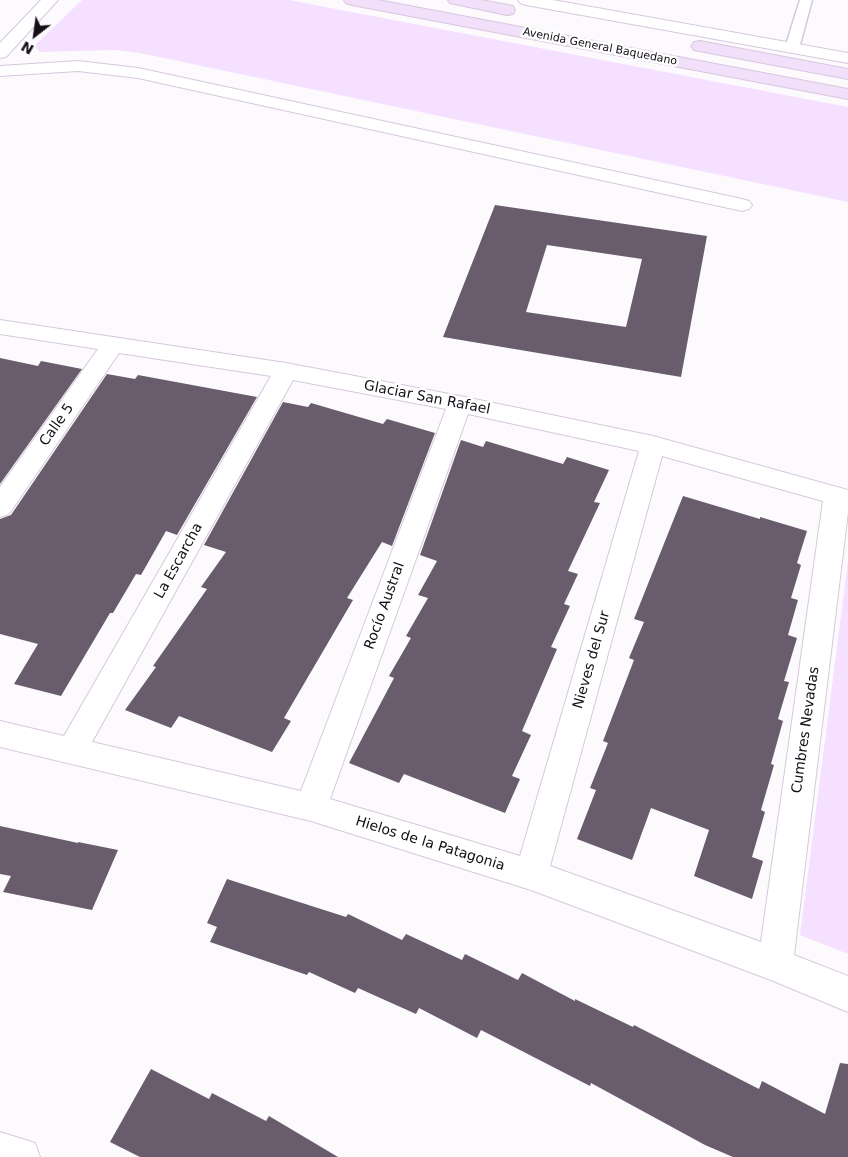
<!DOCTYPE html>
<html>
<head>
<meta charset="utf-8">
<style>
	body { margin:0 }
	#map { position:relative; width:848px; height:1157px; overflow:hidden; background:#fdfafe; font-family:"DejaVu Sans",sans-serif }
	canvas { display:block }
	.north { position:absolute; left:10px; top:10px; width:50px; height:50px; -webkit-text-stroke:4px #fff; paint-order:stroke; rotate:210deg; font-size:14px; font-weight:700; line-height:20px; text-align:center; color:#140f16 }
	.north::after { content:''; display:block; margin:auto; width:18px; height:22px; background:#140f16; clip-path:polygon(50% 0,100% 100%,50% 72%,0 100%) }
</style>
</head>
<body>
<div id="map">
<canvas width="848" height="1157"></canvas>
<div class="north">N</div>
</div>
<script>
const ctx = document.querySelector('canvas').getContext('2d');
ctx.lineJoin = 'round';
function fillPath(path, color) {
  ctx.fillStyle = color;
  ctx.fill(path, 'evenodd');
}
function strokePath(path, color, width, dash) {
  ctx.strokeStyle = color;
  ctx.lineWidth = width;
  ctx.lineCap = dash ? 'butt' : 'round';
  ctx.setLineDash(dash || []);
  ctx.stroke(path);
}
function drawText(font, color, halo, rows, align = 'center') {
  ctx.font = font + ' "DejaVu Sans",sans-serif';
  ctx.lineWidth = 5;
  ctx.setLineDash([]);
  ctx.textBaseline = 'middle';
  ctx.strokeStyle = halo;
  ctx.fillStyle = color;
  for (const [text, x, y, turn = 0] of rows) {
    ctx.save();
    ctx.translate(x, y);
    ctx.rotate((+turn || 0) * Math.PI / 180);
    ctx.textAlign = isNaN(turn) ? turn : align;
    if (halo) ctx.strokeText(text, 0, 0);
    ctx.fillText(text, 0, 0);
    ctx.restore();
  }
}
fillPath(new Path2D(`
	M82,0H289L848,107V202L140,53L116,50L40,52L34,46Z
	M848,561V954L800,935Z`), '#f6e0ff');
fillPath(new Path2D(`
	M495,205L707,236L681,377L443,337ZM547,245L642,259L626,327L526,312Z
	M0,358L38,366L41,361L82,369L0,484Z
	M107,374L135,379L138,375L257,397L177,535L166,531L141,575L136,574L113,613H110L61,696L14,684L38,644L0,634V519L11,515Z
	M283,402L308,407L311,403L383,424L387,419L435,433L392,546L382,542L347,598L353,600L284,718L291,721L272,752L179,716L171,728L125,710L156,667L153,666L207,589L201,587L226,552L204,545Z
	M461,440L483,447L486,441L563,464L567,457L609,470L594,502L600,503L568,571L578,574L564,604L570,606L551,647L557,649L522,731L531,735L512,776L520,779L505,813L404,774L399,783L349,763L394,678L389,676L411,638L406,636L428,598L418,595L437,561L420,555Z
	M683,496L760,519V517L807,531L797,563L801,565L791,598L798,600L788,635L797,638L784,681L789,682L778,719L783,721L771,764L774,765L761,810L765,812L752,857L763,861L752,899L694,876L709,830L651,808L632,860L577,839L596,790L590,788L608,743L603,741L634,660L629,658L644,622L634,619Z
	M0,826L78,843V842L118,850L92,910L3,892L11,876L0,874Z
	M227,879L346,917L348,914L402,940L406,934L462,960L465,954L518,980L522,973L575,1001V999L633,1027L634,1025L759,1089L762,1081L825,1114L840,1063L848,1064V1157H733L705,1145L591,1083L590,1086L481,1030L477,1038L419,1008L416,1014L358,988L355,993L309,972L307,975L210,942L217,927L207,923Z
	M151,1069L209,1099L212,1093L266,1121L269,1116L338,1157H140L110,1142Z`), '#685c6d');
const service = new Path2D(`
	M800,0H812L799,48L792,52L785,48Z`);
const minor = new Path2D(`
	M41,0H58L6,57L0,58V43Z
	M518,0H553L848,53V63L526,5L520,3Z
	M78,61L138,68L742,199L749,201L752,205L749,209L742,211L138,78L78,71L0,76V66Z
	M0,320L286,363L460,396L653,436L848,490V512L794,955L848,976V1012L771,980L531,890L311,821L0,747V721L64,736L271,376L119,353L9,514L0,517V487L98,349L0,334ZM293,380L446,409L301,791L92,742ZM468,414L639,451L520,856L330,799ZM662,456L823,501L761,942L550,866Z
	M0,1132L35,1143L40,1157H0Z`);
const secondary = new Path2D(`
	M344,0H378L848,89V99L352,5L346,3Z
	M448,0H481L513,6L515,10L513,14L507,15L450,3Z
	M700,41L848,69V79L694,50L691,46L694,42Z`);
strokePath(service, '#d6c8dc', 3);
strokePath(minor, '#d6c8dc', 2);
strokePath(secondary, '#d6c8dc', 2);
fillPath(service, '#fff');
fillPath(minor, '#fff');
fillPath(secondary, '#f2dffa');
drawText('11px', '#140f16', '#fff', [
	["Avenida General Baquedano",600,47,11]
]);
drawText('14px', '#140f16', '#fff', [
	["Glaciar San Rafael",427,398,11],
	["Calle 5",57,425,-55],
	["La Escarcha",179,561,-61],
	["Rocío Austral",385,606,-70],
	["Nieves del Sur",592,660,-74],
	["Cumbres Nevadas",806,730,-82],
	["Hielos de la Patagonia",430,844,17]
]);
</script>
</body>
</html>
